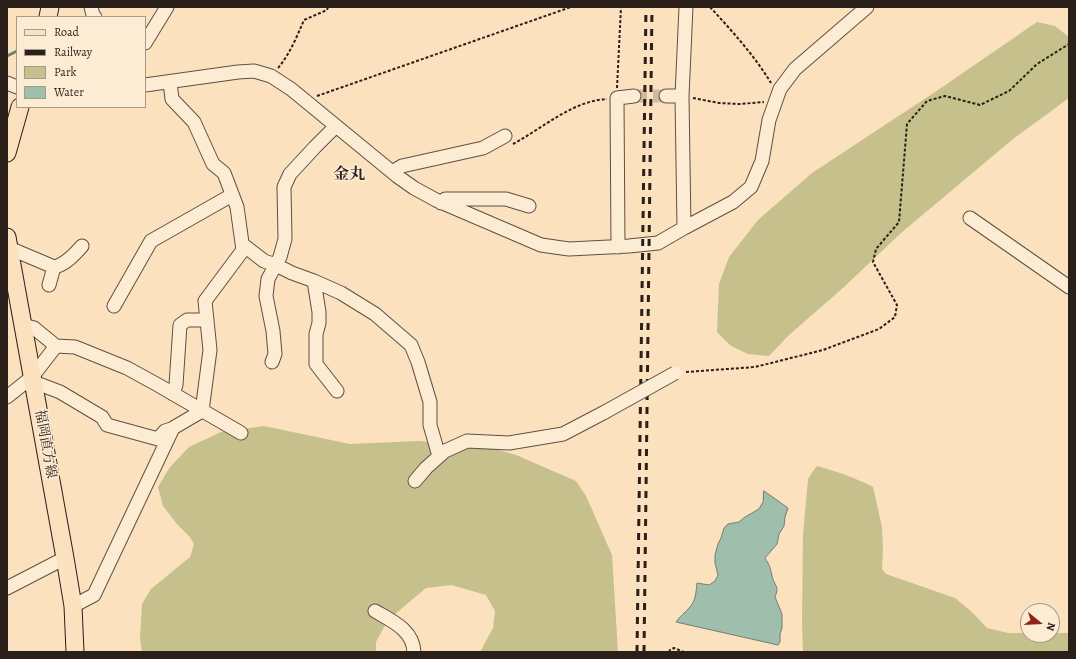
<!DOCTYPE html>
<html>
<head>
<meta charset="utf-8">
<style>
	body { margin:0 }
	#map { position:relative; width:1076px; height:659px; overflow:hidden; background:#fbe1bd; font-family:Alegreya,serif }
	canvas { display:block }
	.frame { position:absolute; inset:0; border:8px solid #2b1f1a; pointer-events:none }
	.legend { position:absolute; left:16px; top:16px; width:130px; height:92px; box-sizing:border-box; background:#fcecd4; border:1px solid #a89a8a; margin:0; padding:5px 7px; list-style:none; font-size:12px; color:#2b1f1a }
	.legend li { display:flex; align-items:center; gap:8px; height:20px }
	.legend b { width:20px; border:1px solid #a89a8a }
	.north { position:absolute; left:1020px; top:603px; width:40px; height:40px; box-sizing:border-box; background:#fcecd4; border:1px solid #a89a8a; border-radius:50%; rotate:108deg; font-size:11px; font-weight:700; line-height:16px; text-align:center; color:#2b1f1a }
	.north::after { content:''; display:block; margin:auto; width:14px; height:18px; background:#8f2418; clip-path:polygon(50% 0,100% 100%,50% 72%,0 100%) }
</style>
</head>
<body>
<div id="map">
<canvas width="1076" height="659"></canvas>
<div class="frame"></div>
<ul class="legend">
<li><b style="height:5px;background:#fbe1bd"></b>Road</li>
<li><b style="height:5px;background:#2b1f1a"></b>Railway</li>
<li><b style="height:11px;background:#c6c18c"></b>Park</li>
<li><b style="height:11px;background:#a0beac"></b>Water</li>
</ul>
<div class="north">N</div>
</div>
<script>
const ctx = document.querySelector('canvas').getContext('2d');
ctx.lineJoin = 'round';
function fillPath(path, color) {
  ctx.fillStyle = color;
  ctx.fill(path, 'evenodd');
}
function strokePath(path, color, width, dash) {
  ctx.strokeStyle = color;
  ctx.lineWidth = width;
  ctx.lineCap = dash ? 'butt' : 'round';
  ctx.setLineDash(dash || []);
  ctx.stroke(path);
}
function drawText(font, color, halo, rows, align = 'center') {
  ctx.font = font + ' Alegreya,"Noto Serif JP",serif';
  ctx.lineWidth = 3.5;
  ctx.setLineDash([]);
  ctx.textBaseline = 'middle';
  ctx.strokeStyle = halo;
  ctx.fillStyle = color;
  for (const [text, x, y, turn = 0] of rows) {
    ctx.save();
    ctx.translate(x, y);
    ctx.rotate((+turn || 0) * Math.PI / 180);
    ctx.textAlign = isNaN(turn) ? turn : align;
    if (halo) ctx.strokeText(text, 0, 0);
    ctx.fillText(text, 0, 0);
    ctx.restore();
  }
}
fillPath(new Path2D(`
	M1037,22L1055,26L1069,37V98L1013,139L901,233L844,287L788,336L769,356L748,354L731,346L717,332L719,284L729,257L758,220L812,173L938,90Z
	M264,426L350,444L418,441L485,446L516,455L576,481L586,496L612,555L618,652H480L493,628L495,611L486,595L451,585L426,588L388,620L376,642V652H142L140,638L142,604L151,589L190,557L194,544L190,537L177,524L163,506L158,487L170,467L189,447L221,432Z
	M817,466C836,471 856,478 873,487L882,527L883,550L882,569L886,574L955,598L973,613L987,628L1008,633H1028V635H1052V633H1069V652H803L802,622L803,534L808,479L813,471Z`), '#c6c18c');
const water = new Path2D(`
	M764,491L788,508L785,517L784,526L779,534L777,544L765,558C770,566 770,567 772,576C774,586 780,585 775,597L782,614V628L780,634V642L778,645L676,622C680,616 685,613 689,608C696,601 696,592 697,583L709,585L715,581L718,575L715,563V555L718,544L721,538L724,528L728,524L739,522L745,517L759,509L763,502Z`);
fillPath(water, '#a0beac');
strokePath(water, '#717e72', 1);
strokePath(new Path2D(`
	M7,56L17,51`), '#717e72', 3);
strokePath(new Path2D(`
	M634,96H666`), '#d1ba9c', 13, [13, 6]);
const minor = new Path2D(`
	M91,7L93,15L95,17
	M145,43L167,7
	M7,83L17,87
	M145,85L238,72L254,71L271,76L291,89L397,176L414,188L436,200L541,245L569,249L629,246L658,243L684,228L733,202L751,187L762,161L769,120L780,89L795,69L867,7
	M666,96H682
	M392,172L402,166L483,148L505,136
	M441,203L445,199H506L529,206
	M970,218L1069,287
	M684,228L682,96L686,7
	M242,244L264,261L276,265L292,273L314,281L319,312V323L316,334V364L337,391
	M618,247L617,98L634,96
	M9,248L54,267C65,265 75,254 82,246
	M314,281L341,293L375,314L411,345L418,362L430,402V425L439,456
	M49,285L54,267
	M114,306L151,241L232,195
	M23,325L34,328L56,346L75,347L127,368L158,385L241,433
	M272,362L275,354L273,331L266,296L268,279L280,257L285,239L284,187L290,174L315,147L336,126
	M33,385L39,384L60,392L102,417L107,425L158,439L165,431L171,429
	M173,394L176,385L180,325L187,320H207
	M7,397L32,377L56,346
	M415,481L426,468L445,451L467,441L509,443L563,434L605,412
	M7,588L65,558
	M73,606L94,595L173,428L202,411L210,350L205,301L243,250L237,207L224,173L213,164L194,122L172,99L170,82
	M375,611C392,621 413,630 414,652`);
const major = new Path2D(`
	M48,17L50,7
	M7,153L20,107
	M7,237L65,558L73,606L75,652`);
strokePath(minor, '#5f5043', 15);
strokePath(major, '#2b1f1a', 19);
strokePath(new Path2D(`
	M710,7C732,31 754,55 771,83
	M278,68C290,54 297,36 304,20L327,10L328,7
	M617,88L621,7
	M317,96L571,7
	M693,98L719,103L740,104L764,102
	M513,144C543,128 572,101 607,99
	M686,372L755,367L823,350L879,329L895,317L897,305L873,262L876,249L899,222L907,124L927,101L945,96L980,105L1009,91L1037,64L1069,44
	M669,652L670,650L674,648L684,652`), '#2b1f1a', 2, [3, 2]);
strokePath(minor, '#fcecd4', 13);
strokePath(major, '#fbe1bd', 17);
strokePath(new Path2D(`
	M637,652L646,7
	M644,652L652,7`), '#2b1f1a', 3, [7, 7]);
const minorBridge = new Path2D(`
	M605,412L675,373`);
strokePath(minorBridge, '#5f5043', 15, []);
strokePath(minorBridge, '#fcecd4', 13);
drawText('14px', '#2b1f1a', '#fcecd4', [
	["福岡直方線",45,444,80]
]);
drawText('bold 16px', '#2b1f1a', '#fcecd4', [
	["金丸",349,175]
]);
</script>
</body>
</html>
